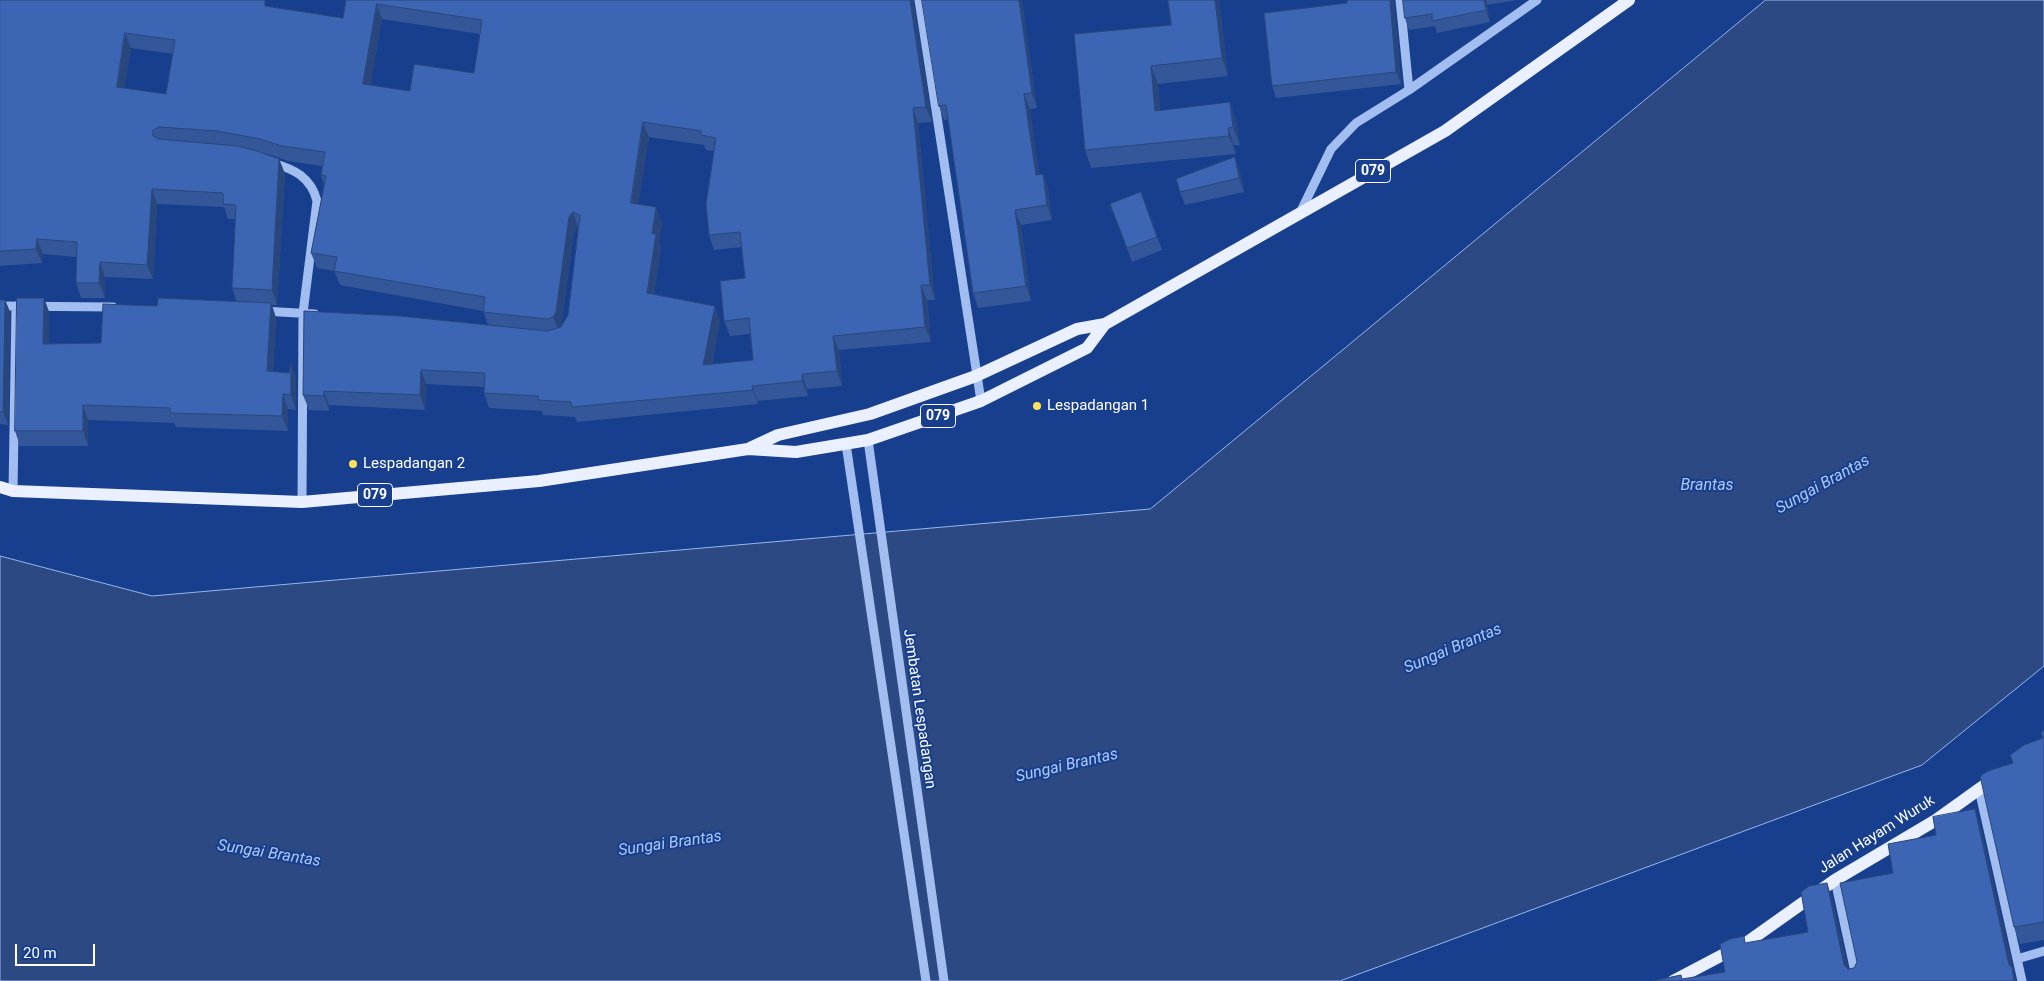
<!DOCTYPE html>
<html>
<head>
<meta charset="utf-8">
<style>
	body { margin:0 }
	#map { position:relative; width:2044px; height:981px; overflow:hidden; background:#173f8d; font-family:Roboto,sans-serif }
	canvas { display:block }
	.scale { position:absolute; left:15px; top:944px; width:80px; height:22px; box-sizing:border-box; border:2px solid #fff; border-top:0; padding-left:6px; font-size:15px; line-height:18px; white-space:nowrap; color:#fff; -webkit-text-stroke:4px #173f8d; paint-order:stroke }
</style>
</head>
<body>
<div id="map">
<canvas width="2044" height="981"></canvas>
<div class="scale">20 m</div>
</div>
<script>
const ctx = document.querySelector('canvas').getContext('2d');
ctx.lineJoin = 'round';
function fillPath(path, color) {
  ctx.fillStyle = color;
  ctx.fill(path, 'evenodd');
}
function strokePath(path, color, width, dash) {
  ctx.strokeStyle = color;
  ctx.lineWidth = width;
  ctx.lineCap = dash ? 'butt' : 'round';
  ctx.setLineDash(dash || []);
  ctx.stroke(path);
}
function drawText(font, color, halo, rows, align = 'center') {
  ctx.font = font + ' Roboto,sans-serif';
  ctx.lineWidth = 4;
  ctx.setLineDash([]);
  ctx.textBaseline = 'middle';
  ctx.strokeStyle = halo;
  ctx.fillStyle = color;
  for (const [text, x, y, turn = 0] of rows) {
    ctx.save();
    ctx.translate(x, y);
    ctx.rotate((+turn || 0) * Math.PI / 180);
    ctx.textAlign = isNaN(turn) ? turn : align;
    if (halo) ctx.strokeText(text, 0, 0);
    ctx.fillText(text, 0, 0);
    ctx.restore();
  }
}
const water = new Path2D(`
	M1766,0H2044V666L1922,765L1340,981H0V556L152,596L1150,509Z`);
fillPath(water, '#2c4983');
strokePath(water, '#95b7f1', 1);
strokePath(new Path2D(`
	M919,0L981,401
	M1400,0L1409,90
	M272,163C294,169 311,177 317,201L303,313L302,502
	M1300,213L1331,149L1356,123L1409,90L1537,0
	M0,306L113,307
	M263,311L315,314
	M868,440L944,981
	M846,444L926,981
	M13,491L16,306
	M1979,789L2022,981
	M1835,880L1857,981
	M2017,959L2044,951`), '#a2bdef', 9);
strokePath(new Path2D(`
	M750,448L778,435L870,414L976,376L1077,329L1105,324L1445,131L1629,0
	M0,487L13,491L302,502L539,481L748,449L796,452L868,440L981,401L1087,348L1105,324
	M1673,981L1749,941L1835,880L1936,820L1996,777`), '#eaf0ff', 12);
fillPath(new Path2D(`
	M0,0L268,6L343,18L346,0H913L932,122L918,123L935,300H927L931,342L839,350L842,386L807,389L808,396L758,401V404L577,422L575,417L543,415L542,411L489,408L484,393V387L426,384L425,410L329,405V411L309,410L303,395L488,325L483,311L340,285L334,271L317,268L311,253L324,185L321,175L322,166L288,161L266,153L279,159L285,174L277,305H272L276,318L273,371L296,377V410L288,409V431L176,427L174,423L88,420V446H20L15,431L44,298L49,312V344L101,343L157,306L236,301L232,288L236,219H228L224,207L157,204L153,279L105,277V298H81L76,283V257L43,254L42,263L0,266ZM382,19L480,34L474,73L410,91L370,85ZM131,48L173,54L166,94L124,88ZM649,137L704,145L706,150L714,151L709,235L714,250L742,247L745,278L724,321L730,336L750,334L753,360L712,364L720,321L654,294L661,249L659,242L662,222L638,204ZM578,227L568,315L561,327L574,232Z
	M1022,0L1037,108L1030,109L1039,175L1043,174L1048,189L1052,220L1021,225L1031,301L978,308L973,293L948,120H944L939,106Z
	M1168,0H1219L1228,76L1158,84L1160,111L1230,102L1236,120L1240,145H1234L1236,154L1091,168L1085,150L1171,25Z
	M1403,0H1517L1487,5L1490,22L1437,33L1435,26L1409,30L1405,18Z
	M1394,1L1401,84L1276,98L1272,86L1347,3Z
	M1240,171L1244,192L1185,205L1180,192Z
	M1141,192L1162,250L1132,262L1110,204Z
	M0,300H5L10,312L8,425L0,424Z
	M2044,730V940L2020,944L2014,927L2013,763L2043,738Z`), '#34579a');
fillPath(new Path2D(`
	M910,0H913L932,122L926,107Z
	M1019,0H1022L1037,108L1032,93Z
	M1215,0H1219L1228,76L1222,58Z
	M1390,0H1394L1401,84L1396,72Z
	M1484,0H1486L1487,5L1490,22L1486,10Z
	M377,4L382,19L368,99L363,84Z
	M125,33L131,48L122,102L117,87Z
	M1151,66L1158,84L1162,129L1155,111Z
	M1024,94L1030,109L1041,190L1036,175Z
	M1230,102L1236,120L1240,145L1233,127Z
	M913,108L918,123L935,300L930,285Z
	M643,122L649,137L636,218L631,203Z
	M1228,128L1234,145L1236,154L1229,136Z
	M1235,157L1240,171L1244,192L1239,178Z
	M279,159L285,174L277,305L272,290Z
	M1043,174L1048,189L1052,220L1047,205Z
	M152,189L157,204L153,279L147,265Z
	M656,207L662,222L659,242L661,249L652,307L647,293L652,233Z
	M1015,210L1021,225L1031,301L1026,286Z
	M573,212L578,227L574,232L561,327L559,332L553,317L569,217Z
	M37,239L43,254L42,263L36,249Z
	M100,262L105,277V298L99,283Z
	M921,285L927,300L931,342L925,327Z
	M44,298L49,312V358L43,344Z
	M5,300L10,312L8,425L3,412Z
	M271,303L276,318L272,385L267,371Z
	M715,306L720,321L709,380L703,365Z
	M833,336L839,350L842,386L837,371Z
	M291,362L296,377V410L291,395Z
	M421,370L426,384L425,410L420,395Z
	M802,374L807,389L808,396L802,381Z
	M752,386L758,401V404L753,390Z
	M324,391L329,405V411L324,396Z
	M283,394L288,409V431L282,416Z
	M83,405L88,420V446L83,431Z
	M1975,809L1981,827L2014,972L2017,981H2014L2009,965Z
	M1827,883L1833,901L1851,981L1844,965Z`), '#2a477d');
const building = new Path2D(`
	M0,0H265V6L343,18L346,0H910L926,107L913,108L930,285H921L925,327L833,336L837,371L802,374V381L752,386L753,390L572,407L571,402L538,400V396L484,393L485,373L421,370L420,395L324,391V396L303,395L304,311L400,316L547,331L561,327L568,315L580,215L573,212L569,217L556,312L553,317L547,319L483,312L485,297L334,271L337,257L311,253L326,176L321,175L325,152L282,146L260,139L217,131L159,127L153,130V136L158,139L237,146L257,151L279,159L272,290L232,288L236,205L223,204V193L152,189L147,265L100,262L99,283H76L77,242L37,239L36,249L0,251ZM377,4L482,20L474,73L414,64L410,91L363,84ZM125,33L175,40L166,94L117,87ZM643,122L701,131V135L716,138L706,204L709,235L740,232L745,278L720,281L724,321L749,318L753,360L703,365L715,306L647,293L656,234L652,233L656,207L631,203Z
	M922,0H1019L1032,93L1024,94L1036,175L1043,174L1047,205L1015,210L1026,286L973,293L946,105L939,106Z
	M1168,0H1215L1222,58L1151,66L1155,111L1230,102L1233,127L1228,128L1229,136L1085,150L1074,34L1171,25Z
	M1347,0H1390L1396,72L1272,86L1264,13L1347,3Z
	M1403,0H1484L1486,10L1432,21V14L1405,18Z
	M1235,157L1239,178L1180,192L1176,179Z
	M1141,192L1157,237L1127,248L1110,204Z
	M17,298H44L43,344L101,343L103,304L157,306L158,298L271,303L267,371L289,373L291,362V395L283,394L282,416L170,413V408L83,405V431H15Z
	M0,300H5L3,412H0Z
	M2044,730V922L2014,927L1980,776L1988,771L2013,763L2010,755L2024,745L2043,738L2041,733Z
	M1975,809L2009,965L2012,968L2014,981H1652L1681,975L1682,979L1725,972L1720,944L1730,939L1744,936L1745,943L1808,932L1801,892L1809,886L1827,883L1844,965L1848,969L1854,968L1857,962L1840,883L1893,873L1888,844L1936,835L1933,817Z`);
fillPath(building, '#3c65b3');
strokePath(building, '#2a477d', 1);
for (const [x, y, r, color] of [
	[1037,406,5,"#ffe160"],
	[353,464,5,"#ffe160"]
]) {
  const dot = new Path2D();
  dot.arc(x, y, r, 0, 2 * Math.PI);
  ctx.fillStyle = color;
  ctx.fill(dot);
  strokePath(dot, '#173f8d', 2);
}
for (const [x, y, w] of [
	[1373,171,35],
	[938,416,35],
	[375,495,35]
]) {
  const box = new Path2D();
  box.roundRect(x - w / 2, y - 11.5, w, 23, 4);
  ctx.fillStyle = '#173f8d';
  ctx.fill(box);
  strokePath(box, '#fff', 1);
}
drawText('bold 14px', '#fff', null, [
	["079",1373,171],
	["079",938,416],
	["079",375,495]
]);
drawText('15px', '#fff', '#173f8d', [
	["Lespadangan 1",1047,406],
	["Lespadangan 2",363,464]
], 'left');
drawText('15px', '#fff', '#173f8d', [
	["Jembatan Lespadangan",919,709,82],
	["Jalan Hayam Wuruk",1877,835,-32]
]);
drawText('italic 16px', '#aec8f6', '#173f8d', [
	["Sungai Brantas",1823,485,-29],
	["Brantas",1707,486],
	["Sungai Brantas",1453,649,-23],
	["Sungai Brantas",1067,766,-13],
	["Sungai Brantas",670,844,-8],
	["Sungai Brantas",269,854,9]
]);
</script>
</body>
</html>
